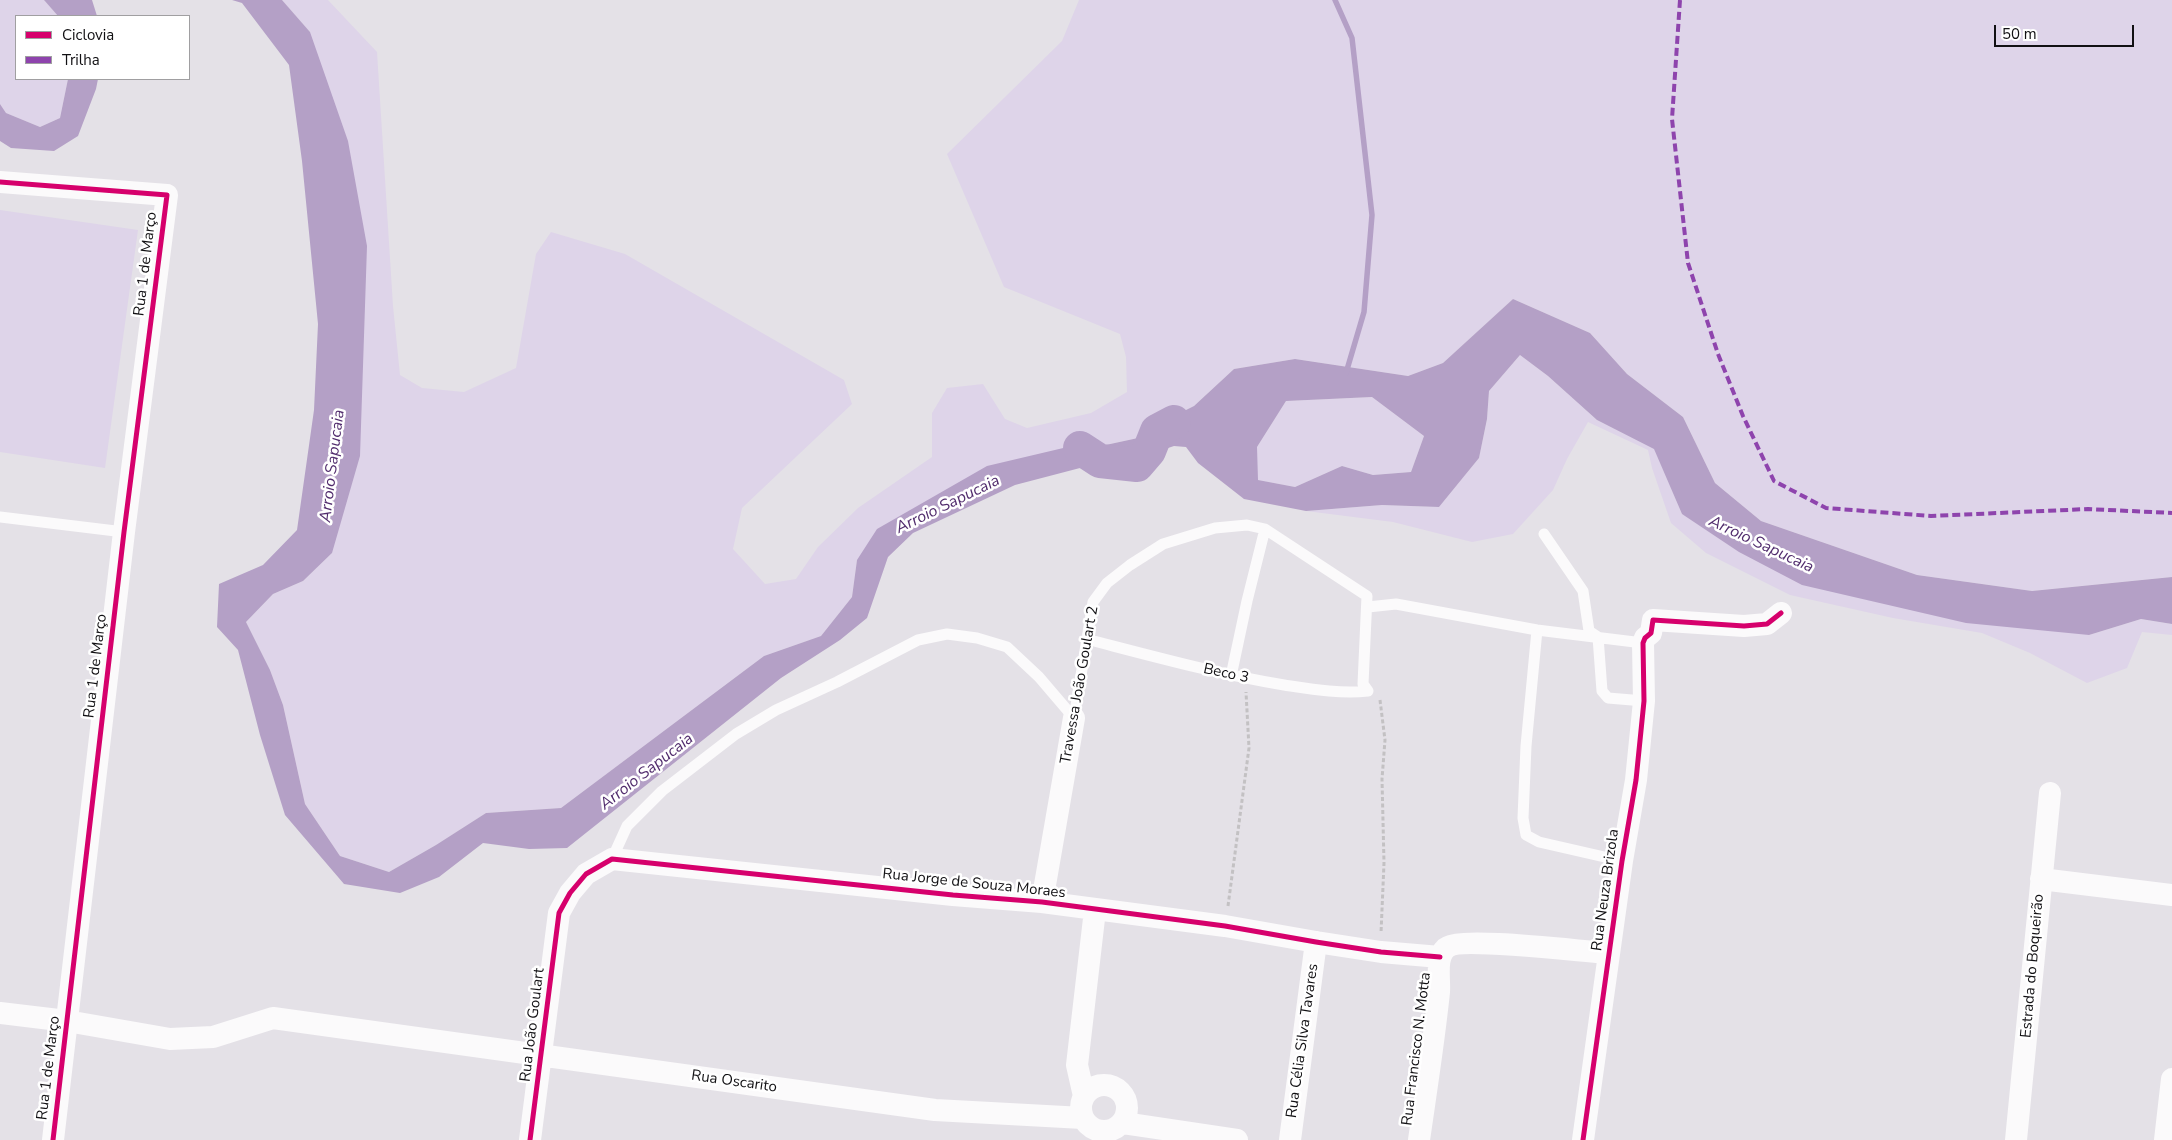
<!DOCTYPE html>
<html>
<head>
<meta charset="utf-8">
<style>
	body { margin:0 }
	#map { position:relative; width:2172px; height:1140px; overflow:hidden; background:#e4e1e7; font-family:"Nunito Sans",sans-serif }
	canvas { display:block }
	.legend { position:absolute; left:15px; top:15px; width:175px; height:65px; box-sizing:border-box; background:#fff; border:1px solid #a09fa1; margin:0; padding:6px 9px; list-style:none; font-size:15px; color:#111013 }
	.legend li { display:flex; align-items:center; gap:10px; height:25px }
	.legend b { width:25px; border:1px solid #a09fa1 }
	.scale { position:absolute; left:1994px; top:25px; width:140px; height:22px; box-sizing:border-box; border:2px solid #111013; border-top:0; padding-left:6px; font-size:15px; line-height:18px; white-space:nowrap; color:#111013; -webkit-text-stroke:4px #fff; paint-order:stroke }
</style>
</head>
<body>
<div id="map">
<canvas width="2172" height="1140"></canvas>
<ul class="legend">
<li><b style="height:6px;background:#d6006c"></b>Ciclovia</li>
<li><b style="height:6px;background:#8e44ad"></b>Trilha</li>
</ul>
<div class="scale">50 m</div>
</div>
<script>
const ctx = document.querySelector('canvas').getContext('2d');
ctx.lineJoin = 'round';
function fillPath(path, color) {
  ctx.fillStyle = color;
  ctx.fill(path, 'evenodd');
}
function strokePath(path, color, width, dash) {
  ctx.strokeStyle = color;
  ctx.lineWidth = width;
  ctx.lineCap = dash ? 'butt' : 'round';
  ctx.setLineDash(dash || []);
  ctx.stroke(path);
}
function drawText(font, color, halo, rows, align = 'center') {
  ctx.font = font + ' "Nunito Sans",sans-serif';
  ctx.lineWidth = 5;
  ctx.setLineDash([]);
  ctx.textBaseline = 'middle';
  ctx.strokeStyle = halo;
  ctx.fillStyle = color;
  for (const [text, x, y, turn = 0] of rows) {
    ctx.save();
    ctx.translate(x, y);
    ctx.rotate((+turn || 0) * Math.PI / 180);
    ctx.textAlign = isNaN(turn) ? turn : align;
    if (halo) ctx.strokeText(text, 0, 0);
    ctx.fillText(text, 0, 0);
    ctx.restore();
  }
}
fillPath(new Path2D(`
	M0,0H44L58,16H16V79H68L60,118L40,127L6,113L0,104Z
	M282,0H328L377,52L393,306L400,375L422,388L464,392L516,368L536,254L551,232L625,254L844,380L852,404L742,508L733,549L765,584L796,579L818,547L858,508L932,457V413L947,388L983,384L1005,419L1027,428L1091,413L1127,392L1126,357L1120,334L1004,287L947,154L1062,41L1079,0H2172V577L2032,591L1917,575L1761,521L1715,483L1683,417L1627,374L1590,333L1513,299L1443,363L1408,376L1295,359L1234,369L1194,406L1164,421L1138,438L1101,446L1076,445L857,560L852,597L821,636L764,656L561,808L486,813L436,845L389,872L340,856L305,804L283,705L270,670L246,622L273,594L303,581L332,553L310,32Z
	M0,210L138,230L105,468L0,452Z
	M1520,355L1548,376L1597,420L1654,448L1682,514L2089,635L2141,619L2172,624V635L2142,632L2127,668L2087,683L2030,653L1982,633L1893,618L1790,595L1706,553L1671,523L1652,468L1648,450L1588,422L1567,459L1553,490L1513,534L1472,542L1393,522L1306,511L1382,505L1439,507L1479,458L1487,419L1489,391Z
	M1372,397L1424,436L1411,472L1373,475L1342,466L1295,487L1257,480V447L1286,401Z`), '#ded4e9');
fillPath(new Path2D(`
	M44,0H92L97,16H58Z
	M232,0H282L310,32L348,141L367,246L360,456L332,553L303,581L273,594L246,622L270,670L283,705L305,804L340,856L389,872L436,845L486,813L561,808L764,656L821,636L852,597L857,560L877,529L987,466L1076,445L1101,446L1138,438L1164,421L1194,406L1234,369L1295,359L1408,376L1443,363L1513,299L1590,333L1627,374L1683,417L1715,483L1761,521L1917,575L2032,591L2172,577V624L2141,619L2089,635L1966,623L1802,585L1739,552L1682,514L1654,449L1597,420L1548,376L1520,355L1489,391L1487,419L1479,458L1439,507L1382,505L1306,511L1244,499L1198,463L1186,447L1174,446L1106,469L1080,468L1015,485L913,533L888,557L867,618L840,640L781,678L567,848L529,849L483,843L439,877L400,893L344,884L285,815L260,735L238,650L217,627L219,584L263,565L297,530L314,410L318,324L302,161L289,65L242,3ZM1372,397L1424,436L1411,472L1373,475L1342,466L1295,487L1258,480L1257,447L1286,401Z
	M68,79H98L96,89L78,136L54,151L11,148L0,141V104L6,113L40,127L60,118Z`), '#b4a0c6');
strokePath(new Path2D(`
	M1335,0L1352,38L1372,215L1364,312L1346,373`), '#b4a0c6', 5.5);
strokePath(new Path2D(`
	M1080,448L1100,461L1137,465L1149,451L1157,431L1174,422`), '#b4a0c6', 34);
strokePath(new Path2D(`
	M1380,700L1385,740L1382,779L1384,863L1381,933
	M1228,906L1249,748L1246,692`), '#c3c1c3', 3, [4, 2.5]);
strokePath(new Path2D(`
	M0,517L124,532
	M1544,534L1583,591L1589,631L1598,637L1602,691L1608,698L1644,701
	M1368,607L1396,604L1537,630L1643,643
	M1537,630L1526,746L1523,818L1526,835L1539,842L1622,861
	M1086,639C1152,656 1217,674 1284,685C1311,689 1340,694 1368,691L1363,684L1367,596L1265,529L1247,601L1231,676
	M1074,718L1093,602L1107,583L1130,565L1163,544L1215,528L1247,525L1265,529
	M612,859L627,826L662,791L736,734L776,710L837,682L918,640L947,634L977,638L1007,647L1039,677L1074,718`), '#fbfafb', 11);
strokePath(new Path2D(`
	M0,182L167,195L124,532L53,1140
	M2041,879L2172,895
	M1042,902L1074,718
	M0,1013L67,1021L170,1039L213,1037L273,1018L935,1110L1083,1118
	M1081 1108a23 23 0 1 1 46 0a23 23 0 1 1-46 0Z
	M1084,1096L1077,1065L1095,910
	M1123,1123L1237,1140
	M530,1140L559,913L570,893L586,874L612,859L953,895L1042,902L1225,926L1316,942L1381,952L1440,957
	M1290,1140L1316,942
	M1419,1140C1426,1091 1434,1041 1439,992C1440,978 1435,958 1446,948C1459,936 1585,952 1609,953
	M1583,1140L1622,861L1636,780L1644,701L1643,643L1645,638L1651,633L1653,620L1744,626L1767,624L1781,613
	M2016,1140L2050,793
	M2165,1140L2172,1079`), '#fbfafb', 22);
strokePath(new Path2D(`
	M1680,0L1672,119L1688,263L1718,354L1743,416L1774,481L1826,508L1931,516L2088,509L2172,513`), '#8e44ad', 4, [8, 4]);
strokePath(new Path2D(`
	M0,182L167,195L124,532L53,1140
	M530,1140L559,913L570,893L586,874L612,859L953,895L1042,902L1225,926L1316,942L1381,952L1440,957
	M1583,1140L1622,861L1636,780L1644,701L1643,643L1645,638L1651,633L1653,620L1744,626L1767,624L1781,613`), '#d6006c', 5);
drawText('15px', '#111013', '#fff', [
	["Rua 1 de Março",146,264,-83],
	["Rua 1 de Março",96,666,-83],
	["Beco 3",1226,674,12],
	["Travessa João Goulart 2",1080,685,-80],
	["Rua Jorge de Souza Moraes",974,884,6],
	["Rua Neuza Brizola",1606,890,-82],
	["Estrada do Boqueirão",2033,966,-85],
	["Rua João Goulart",533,1025,-83],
	["Rua Célia Silva Tavares",1303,1041,-82],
	["Rua Francisco N. Motta",1417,1049,-83],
	["Rua 1 de Março",49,1068,-83],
	["Rua Oscarito",734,1082,8]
]);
drawText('italic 16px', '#512c6d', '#fff', [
	["Arroio Sapucaia",333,466,-83],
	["Arroio Sapucaia",948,505,-26],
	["Arroio Sapucaia",1761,545,25],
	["Arroio Sapucaia",647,772,-38]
]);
</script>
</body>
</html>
